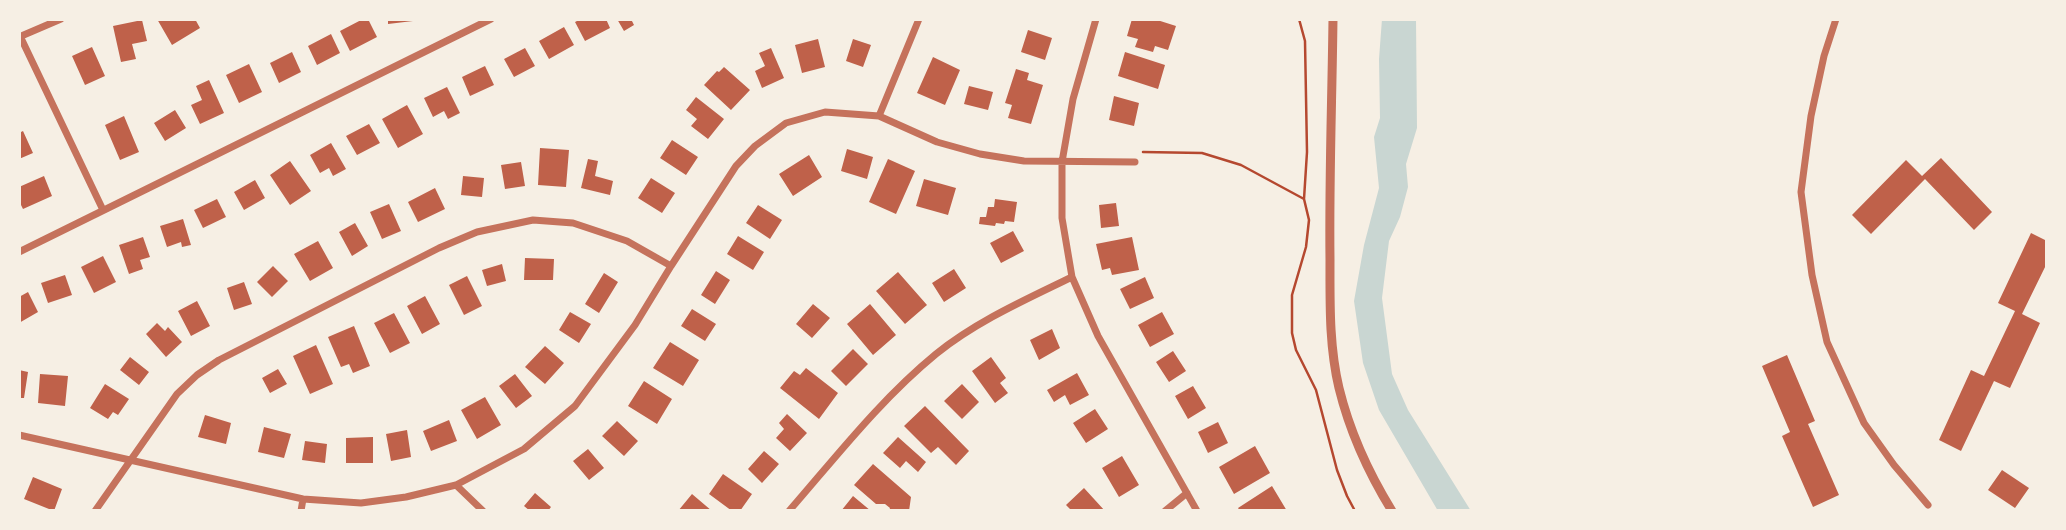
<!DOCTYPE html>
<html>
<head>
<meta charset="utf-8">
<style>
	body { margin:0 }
	#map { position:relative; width:2066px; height:530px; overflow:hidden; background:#f6efe4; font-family:Figtree,sans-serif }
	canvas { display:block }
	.frame { position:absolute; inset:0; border:21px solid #f6efe4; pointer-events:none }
</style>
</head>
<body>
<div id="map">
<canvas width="2066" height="530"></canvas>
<div class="frame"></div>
</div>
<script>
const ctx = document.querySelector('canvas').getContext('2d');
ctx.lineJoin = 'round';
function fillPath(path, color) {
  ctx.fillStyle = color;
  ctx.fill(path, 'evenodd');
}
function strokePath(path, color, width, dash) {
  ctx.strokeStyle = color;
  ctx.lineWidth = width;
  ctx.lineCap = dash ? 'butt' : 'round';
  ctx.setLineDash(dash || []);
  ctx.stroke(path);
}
fillPath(new Path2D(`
	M1382,19H1416L1417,128L1406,164L1408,187L1400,217L1389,241L1382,298L1392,374L1408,410L1471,511H1438L1379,410L1363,363L1354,301L1364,245L1379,188L1374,137L1380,118L1379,59Z`), '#c9d6d2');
fillPath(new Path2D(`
	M157,19H195L200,28L172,45Z
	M363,19H368L377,37L350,51L340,31Z
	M388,19H413V21L388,24Z
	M581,19H606L610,28L585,41L575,22Z
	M617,19H631L634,25L624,31Z
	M1132,19H1154L1176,26L1168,50L1155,46L1153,52L1135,47L1138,39L1127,36Z
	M142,20L147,41L132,44L136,59L121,62L113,26Z
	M564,27L574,45L549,59L539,41Z
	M1028,30L1052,38L1045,60L1021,52Z
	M331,34L340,53L317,65L308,46Z
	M818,39L825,67L802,73L795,45Z
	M853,39L871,45L863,67L846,61Z
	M92,47L105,76L85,85L72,56Z
	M525,48L535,66L514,77L504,59Z
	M771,48L784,78L762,88L755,71L765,66L759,53Z
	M292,52L301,72L279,83L270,63Z
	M1125,52L1165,65L1158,89L1118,76Z
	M933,57L960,70L945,105L917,93Z
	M249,64L262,92L239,103L226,75Z
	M485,66L494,85L470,96L462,77Z
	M724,67L750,90L731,110L704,85L717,71L719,72Z
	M1016,69L1029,73L1027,80L1043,85L1031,124L1008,118L1012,105L1005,103Z
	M209,80L224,113L200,124L191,105L202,100L196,86Z
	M969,86L993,92L988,110L964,104Z
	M447,87L460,113L448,119L444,111L433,117L424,98Z
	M1114,96L1139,103L1134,126L1109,120Z
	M696,97L724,119L708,139L691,126L697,119L686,110Z
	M407,105L423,134L398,148L382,119Z
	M175,110L186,128L165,141L154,123Z
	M124,116L139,152L120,160L105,125Z
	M369,124L380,143L357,155L346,136Z
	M23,131L33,153L19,159V133Z
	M672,140L698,157L686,175L660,158Z
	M331,143L346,169L333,176L329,168L320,173L310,155Z
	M540,148L569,150L566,187L538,185Z
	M847,149L873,157L867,179L841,171Z
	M809,155L822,177L793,196L779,174Z
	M1941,158L1992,212L1974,230L1925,179L1871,234L1852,215L1906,160L1922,176Z
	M588,159L598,161L595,176L613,181L610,195L581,188Z
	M888,159L915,171L896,214L869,202Z
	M290,161L311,191L290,205L270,175Z
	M521,162L525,186L505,189L501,165Z
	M44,176L52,196L23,209L19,201V187Z
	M463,176L484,178L482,197L461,195Z
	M651,178L675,193L662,213L638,198Z
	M924,179L956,188L948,215L916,206Z
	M255,180L265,198L244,210L234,192Z
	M435,188L445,209L418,222L408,202Z
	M217,199L226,217L203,228L194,210Z
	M995,199L1017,202L1014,222L1005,221L1004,224L996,223L995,226L979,224L980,217H986L988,207H994Z
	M1116,203L1119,226L1101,228L1099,205Z
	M389,204L401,231L382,239L370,212Z
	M758,205L782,220L770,239L746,223Z
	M183,219L191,245L182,247L181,242L167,247L160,226Z
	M355,223L368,246L352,256L339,232Z
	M1013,231L1024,251L1001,263L990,243Z
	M2031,233L2047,241V263L2022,314L2040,323L2010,388L1994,381L1961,451L1939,440L1971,370L1984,376L2015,311L1998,303Z
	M738,236L764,252L753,270L727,254Z
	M143,237L150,257L140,260L143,269L129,274L119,245Z
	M1132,237L1139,270L1112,275L1110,268L1102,270L1096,244Z
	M318,241L333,268L310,281L294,254Z
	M103,256L116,282L94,293L81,267Z
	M525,258L554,259L553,280H524Z
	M502,264L506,281L487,286L482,270Z
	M273,266L288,281L272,297L257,282Z
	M954,269L966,288L944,302L932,283Z
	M716,271L730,280L715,304L701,295Z
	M898,272L927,305L905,324L876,291Z
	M604,273L618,282L599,313L585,304Z
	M65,275L72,295L48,303L41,283Z
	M467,276L482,306L464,315L449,285Z
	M1145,277L1154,298L1130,309L1120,289Z
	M244,282L252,304L234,310L227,288Z
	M28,292L38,312L19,323V297Z
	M425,296L440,324L422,334L407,306Z
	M197,301L210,326L191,336L178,311Z
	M813,304L830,318L812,338L796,324Z
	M870,304L896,335L873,355L847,324Z
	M692,309L716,324L705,341L681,326Z
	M570,312L591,324L579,343L559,330Z
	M1162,312L1174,334L1150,347L1138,325Z
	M394,313L410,343L390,353L374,323Z
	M157,323L165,331L168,327L182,342L166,357L146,334Z
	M354,326L370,366L353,373L349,364L341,367L328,337Z
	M1052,329L1060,348L1039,360L1030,340Z
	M670,342L699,360L683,386L653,368Z
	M316,345L333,384L310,394L293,356Z
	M545,346L564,363L545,384L525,367Z
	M853,349L868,364L846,386L831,371Z
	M1173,351L1186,371L1169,382L1156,362Z
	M1787,355L1815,421L1808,424L1839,495L1813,507L1782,436L1790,432L1762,366Z
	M130,357L149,372L139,385L120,370Z
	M991,357L1006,378L1000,383L1008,393L995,403L972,371Z
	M806,368L838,393L819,419L780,388L794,371L800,375Z
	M278,369L287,384L270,393L262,378Z
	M19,370L28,372L24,398H19Z
	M1077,373L1089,395L1070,405L1065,395L1054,402L1047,390Z
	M40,374L68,376L65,406L38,403Z
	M515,374L532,396L516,408L499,386Z
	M644,381L672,399L657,424L628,406Z
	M105,384L129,399L118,415L113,412L108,419L90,408Z
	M962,384L979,402L962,419L944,401Z
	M1193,386L1206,408L1188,419L1175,396Z
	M485,397L501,425L477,439L461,410Z
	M925,406L969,451L956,465L938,447L931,453L904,426Z
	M1095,409L1108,429L1086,443L1073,423Z
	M787,414L807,433L790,451L776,438L784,429L779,423Z
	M205,415L231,423L226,444L198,437Z
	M449,420L457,441L431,451L423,431Z
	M617,421L638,441L624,456L602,436Z
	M1218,422L1228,443L1208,453L1198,432Z
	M264,427L291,434L284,458L258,452Z
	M407,430L411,457L391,461L386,434Z
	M373,437V463H346V438Z
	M898,437L926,462L918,472L906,461L900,468L883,453Z
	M305,441L327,444L325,463L302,460Z
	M1255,446L1270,473L1234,494L1219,467Z
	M588,449L604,468L589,480L573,461Z
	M764,451L779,464L762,483L748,469Z
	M1122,456L1139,485L1119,497L1102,468Z
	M873,464L911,497L909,511H889L890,508L885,504H876L854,485Z
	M2002,470L2029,488L2015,508L1988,490Z
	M723,474L752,494L740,511H732L709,494Z
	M33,477L62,489L54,511L24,499Z
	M1272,486L1287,511H1240L1238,508Z
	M1084,488L1105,511H1072L1066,505Z
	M535,493L551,507L548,511H530L524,506Z
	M692,494L712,511H678Z
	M853,496L871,511H841Z`), '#bf614a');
strokePath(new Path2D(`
	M1299,19L1305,41L1307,152L1304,199L1309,220L1306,247L1292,295V333L1296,350L1316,390L1337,470L1347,496L1355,511
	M1143,152L1202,153L1241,165L1304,199`), '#b5482f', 2.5);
strokePath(new Path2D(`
	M1096,19L1073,99L1062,162V218L1072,277L1098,336L1197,511
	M1836,19L1824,56L1811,116L1801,192L1812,275L1827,342L1864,423L1894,465L1928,505
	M20,36L103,210
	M19,37L61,19
	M879,116L919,19
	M19,252L491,19
	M19,435L303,499L361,503L406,497L456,485L524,449L575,406L635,325L671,266L736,166L755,146L786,123L825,112L879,116L937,142L980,154L1024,161L1135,162
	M456,485L483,511
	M95,511L177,394L197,375L219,360L439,248L477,232L533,220L573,223L627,241L671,266
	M301,511L303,499
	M789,511C836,457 881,399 936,354C977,321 1025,300 1072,277
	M1165,511L1187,493`), '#c5725c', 7);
strokePath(new Path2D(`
	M1333,19C1332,100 1329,180 1330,260C1330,303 1329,346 1339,388C1350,433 1368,472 1392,511`), '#c5725c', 9);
</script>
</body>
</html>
